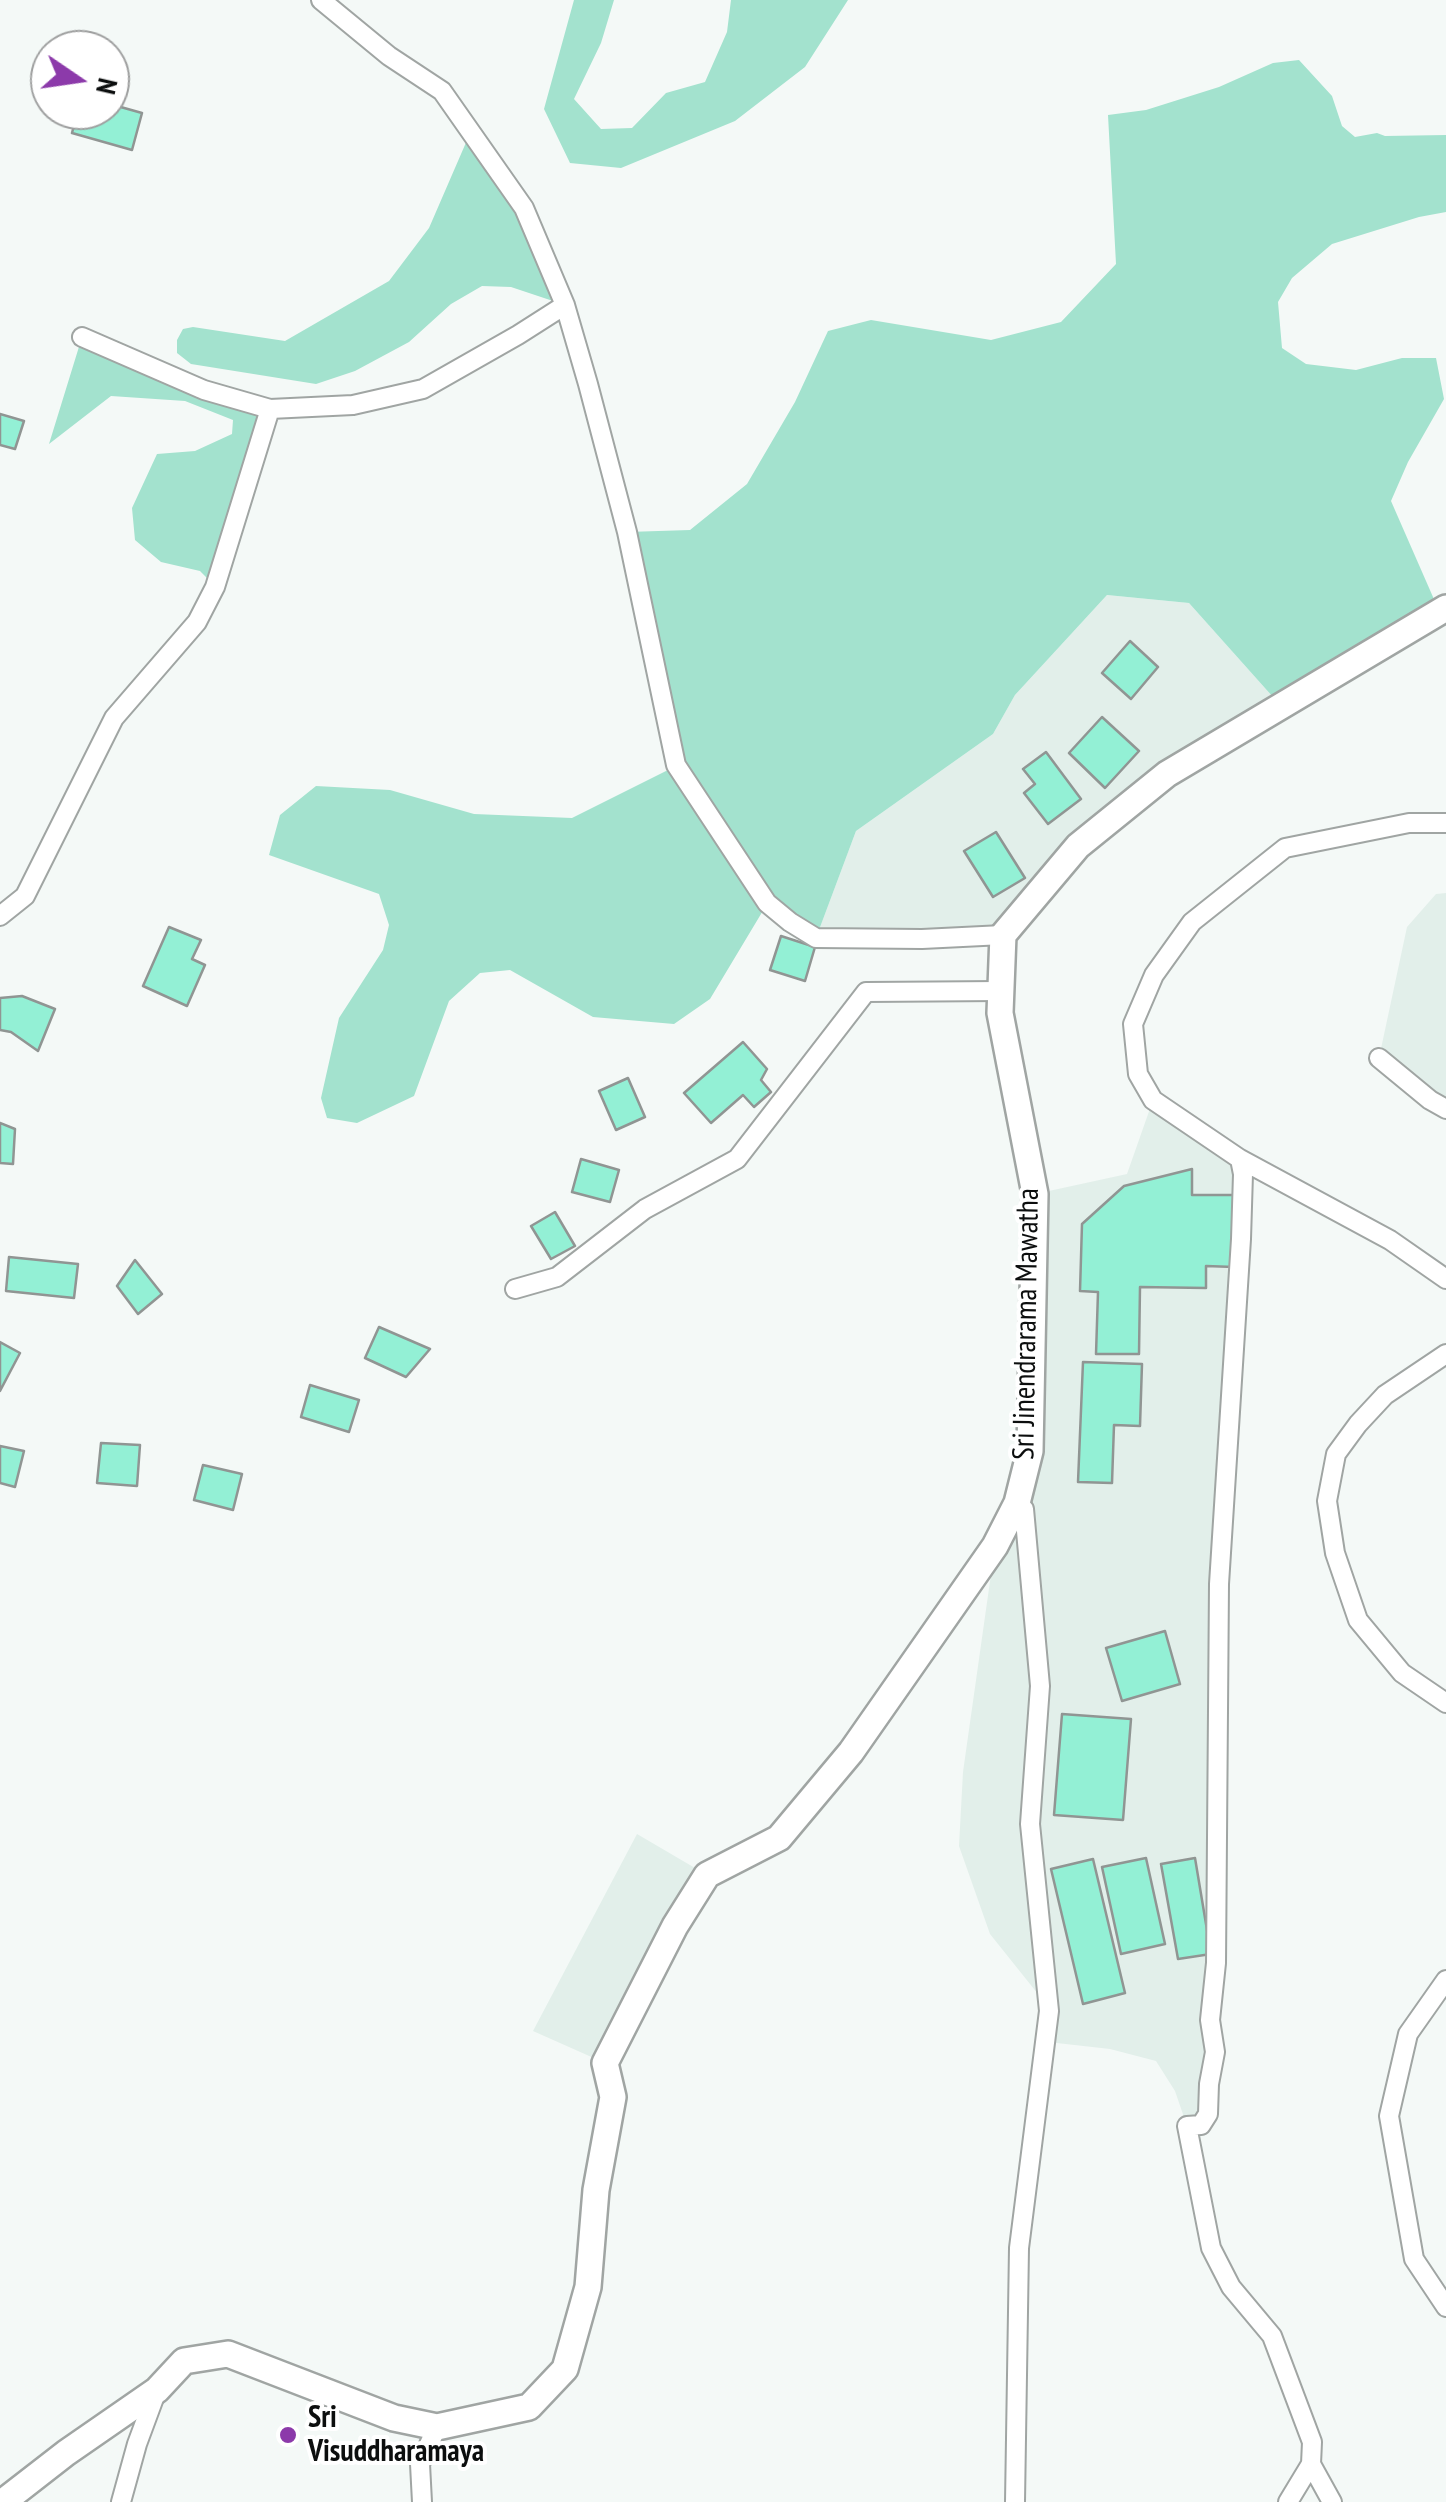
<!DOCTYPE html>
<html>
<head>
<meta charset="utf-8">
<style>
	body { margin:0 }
	#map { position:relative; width:1446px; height:2502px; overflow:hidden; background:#f4f9f7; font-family:"PT Sans Narrow",sans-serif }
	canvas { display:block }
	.north { position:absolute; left:30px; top:30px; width:100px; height:100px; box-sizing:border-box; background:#fff; border:2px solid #9e9f9f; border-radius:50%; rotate:103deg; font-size:28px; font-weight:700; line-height:40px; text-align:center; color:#0c0e0e }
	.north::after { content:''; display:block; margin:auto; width:35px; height:45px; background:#8c3aaa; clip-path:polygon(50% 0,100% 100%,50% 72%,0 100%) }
</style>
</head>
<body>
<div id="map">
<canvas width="1446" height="2502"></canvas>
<div class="north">N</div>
</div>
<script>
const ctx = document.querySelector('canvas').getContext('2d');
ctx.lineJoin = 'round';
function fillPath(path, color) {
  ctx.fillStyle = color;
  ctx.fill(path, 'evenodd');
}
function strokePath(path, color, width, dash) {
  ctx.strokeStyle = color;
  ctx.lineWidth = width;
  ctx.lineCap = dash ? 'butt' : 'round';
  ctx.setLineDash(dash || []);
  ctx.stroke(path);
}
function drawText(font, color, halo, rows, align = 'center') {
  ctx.font = font + ' "PT Sans Narrow",sans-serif';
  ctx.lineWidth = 8;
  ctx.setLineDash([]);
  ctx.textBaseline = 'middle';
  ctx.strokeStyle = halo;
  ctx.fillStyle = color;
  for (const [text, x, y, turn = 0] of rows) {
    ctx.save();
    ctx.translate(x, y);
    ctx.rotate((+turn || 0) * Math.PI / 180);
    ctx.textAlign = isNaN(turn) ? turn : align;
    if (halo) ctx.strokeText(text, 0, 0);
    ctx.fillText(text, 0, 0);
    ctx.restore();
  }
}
fillPath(new Path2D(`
	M1107,595L1189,603L1281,706L1167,774L1003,935L816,938L856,831L993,734L1015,695Z
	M1446,893V1109L1379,1058L1407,927L1436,894Z
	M1153,1100L1240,1159L1219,1584L1208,2114L1187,2126L1175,2091L1156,2061L1110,2049L1039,2041L1042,1999L990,1934L959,1846L963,1772L995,1546L1030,1451L1035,1194L1127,1174Z
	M637,1834L707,1875L605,2063L533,2031Z`), '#e2efea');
fillPath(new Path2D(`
	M574,0H614L601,43L574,99L601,129L632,128L666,93L705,82L727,32L731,0H848L805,67L735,121L621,168L570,163L544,109Z
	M1299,60L1332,96L1342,126L1355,137L1377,133L1385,136L1446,135V212L1419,217L1332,244L1292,278L1278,302L1282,348L1306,364L1356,370L1402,358H1436L1444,399L1408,462L1391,501L1440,613L1281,706L1189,603L1107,595L1015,695L993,734L856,831L816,938L767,904L710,999L674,1024L593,1017L510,970L480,973L449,1001L414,1096L357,1123L327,1118L321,1098L339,1018L383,950L389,925L379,894L269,855L280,815L316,786L390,790L474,814L572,818L676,766L627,532L690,530L747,484L795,402L828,331L871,320L991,340L1061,322L1116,264L1108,115L1146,110L1219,87L1273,63Z
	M471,131L524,208L565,305L511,287L482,286L451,304L409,342L355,371L316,384L191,364L177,353V340L183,329L193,327L285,341L389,281L429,228Z
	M82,337L270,409L215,586L200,571L161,562L135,540L132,508L157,454L195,451L232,434L233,420L185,401L111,396L49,444Z`), '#a3e2ce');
const building = new Path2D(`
	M110,104L142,113L132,150L72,133L78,110H110Z
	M0,414L24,421L15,449L0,445Z
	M1130,641L1158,667L1131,699L1102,673Z
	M1102,717L1139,751L1105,788L1069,753Z
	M1046,752L1081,799L1048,824L1024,793L1035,784L1023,769Z
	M996,832L1025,878L993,897L964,851Z
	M169,927L201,940L192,959L205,965L187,1006L143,986Z
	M781,936L815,947L805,981L770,970Z
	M22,996L55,1009L38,1051L11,1032L0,1030V998Z
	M743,1042L767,1069L761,1080L771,1092L754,1107L743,1095L711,1123L684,1093Z
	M628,1078L645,1117L616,1130L599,1091Z
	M0,1123L15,1129L13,1164L0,1163Z
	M581,1159L619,1170L610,1202L572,1192Z
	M1192,1169V1195H1235L1234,1267L1206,1266V1288L1140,1287L1139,1354H1096L1098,1292L1080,1291L1082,1224L1124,1186Z
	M555,1212L575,1246L551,1259L531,1226Z
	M9,1257L78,1264L74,1298L6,1291Z
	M135,1260L162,1294L138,1314L117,1286Z
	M379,1327L430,1349L406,1377L365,1358Z
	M0,1342L20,1353L0,1391Z
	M1083,1362L1142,1364L1140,1426L1114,1425L1112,1483L1078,1482Z
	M310,1385L359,1400L349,1432L301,1417Z
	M101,1443L140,1445L137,1486L97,1483Z
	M0,1446L24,1451L15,1487L0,1483Z
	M203,1465L242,1474L233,1510L194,1500Z
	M1165,1631L1180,1684L1122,1701L1106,1648Z
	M1062,1714L1131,1719L1123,1820L1054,1815Z
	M1146,1858L1165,1944L1121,1954L1102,1867Z
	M1195,1858L1211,1954L1178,1959L1161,1864Z
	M1093,1859L1125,1993L1083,2004L1051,1869Z`);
fillPath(building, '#93f0d5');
strokePath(building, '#909593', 2.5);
const minor = new Path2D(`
	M321,0L389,56L442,91L524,208L565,305L588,384L627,532L676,765L767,903L790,922L816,938L922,939L1003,935
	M82,337L204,390L270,409L353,405L423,389L518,335L565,305
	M1446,823H1409L1285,848L1192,922L1154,975L1133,1024L1138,1074L1153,1100L1240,1159L1390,1240L1446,1279
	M0,916L25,896L114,718L197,622L215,587L270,409
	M1379,1058L1430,1100L1446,1109
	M1240,1159L1243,1174L1241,1239L1219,1584L1216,1963L1210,2020L1215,2052L1209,2084L1208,2114L1201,2125L1187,2126L1211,2248L1231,2287L1272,2336L1312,2442L1311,2464L1288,2502
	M515,1289L557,1277L645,1209L737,1159L866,992L1000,991
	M1446,1354L1385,1395L1358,1424L1336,1454L1327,1501L1335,1553L1358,1620L1402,1673L1446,1703
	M1446,1980L1408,2034L1389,2116L1414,2259L1446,2307
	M1311,2464L1332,2502
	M121,2502L137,2444L157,2390
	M422,2502L420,2464L437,2427
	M1015,2502L1019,2248L1049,2011L1030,1824L1040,1686L1024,1509L1017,1503`);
const secondary = new Path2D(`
	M3,2502L66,2453L157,2390L184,2361L228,2354L394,2418L437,2427L529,2407L565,2369L588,2287L596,2190L613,2097L605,2063L675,1926L707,1875L779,1838L851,1752L995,1546L1017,1503L1030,1451L1035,1194L1000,1013L1003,935L1078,846L1167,774L1446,608`);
strokePath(minor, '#a0a5a3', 22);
strokePath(secondary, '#a0a5a3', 30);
strokePath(minor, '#fff', 18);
strokePath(secondary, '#fff', 25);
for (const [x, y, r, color] of [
	[288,2435,10,"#8c3aaa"]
]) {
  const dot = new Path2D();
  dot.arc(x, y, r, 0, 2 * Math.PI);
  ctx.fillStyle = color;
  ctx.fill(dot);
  strokePath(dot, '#fff', 4);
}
drawText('30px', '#0c0e0e', '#fff', [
	["Sri Jinendrarama Mawatha",1027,1324,-89]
]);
drawText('bold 30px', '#0c0e0e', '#fff', [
	["Sri",308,2418],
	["Visuddharamaya",308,2452]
], 'left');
</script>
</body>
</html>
